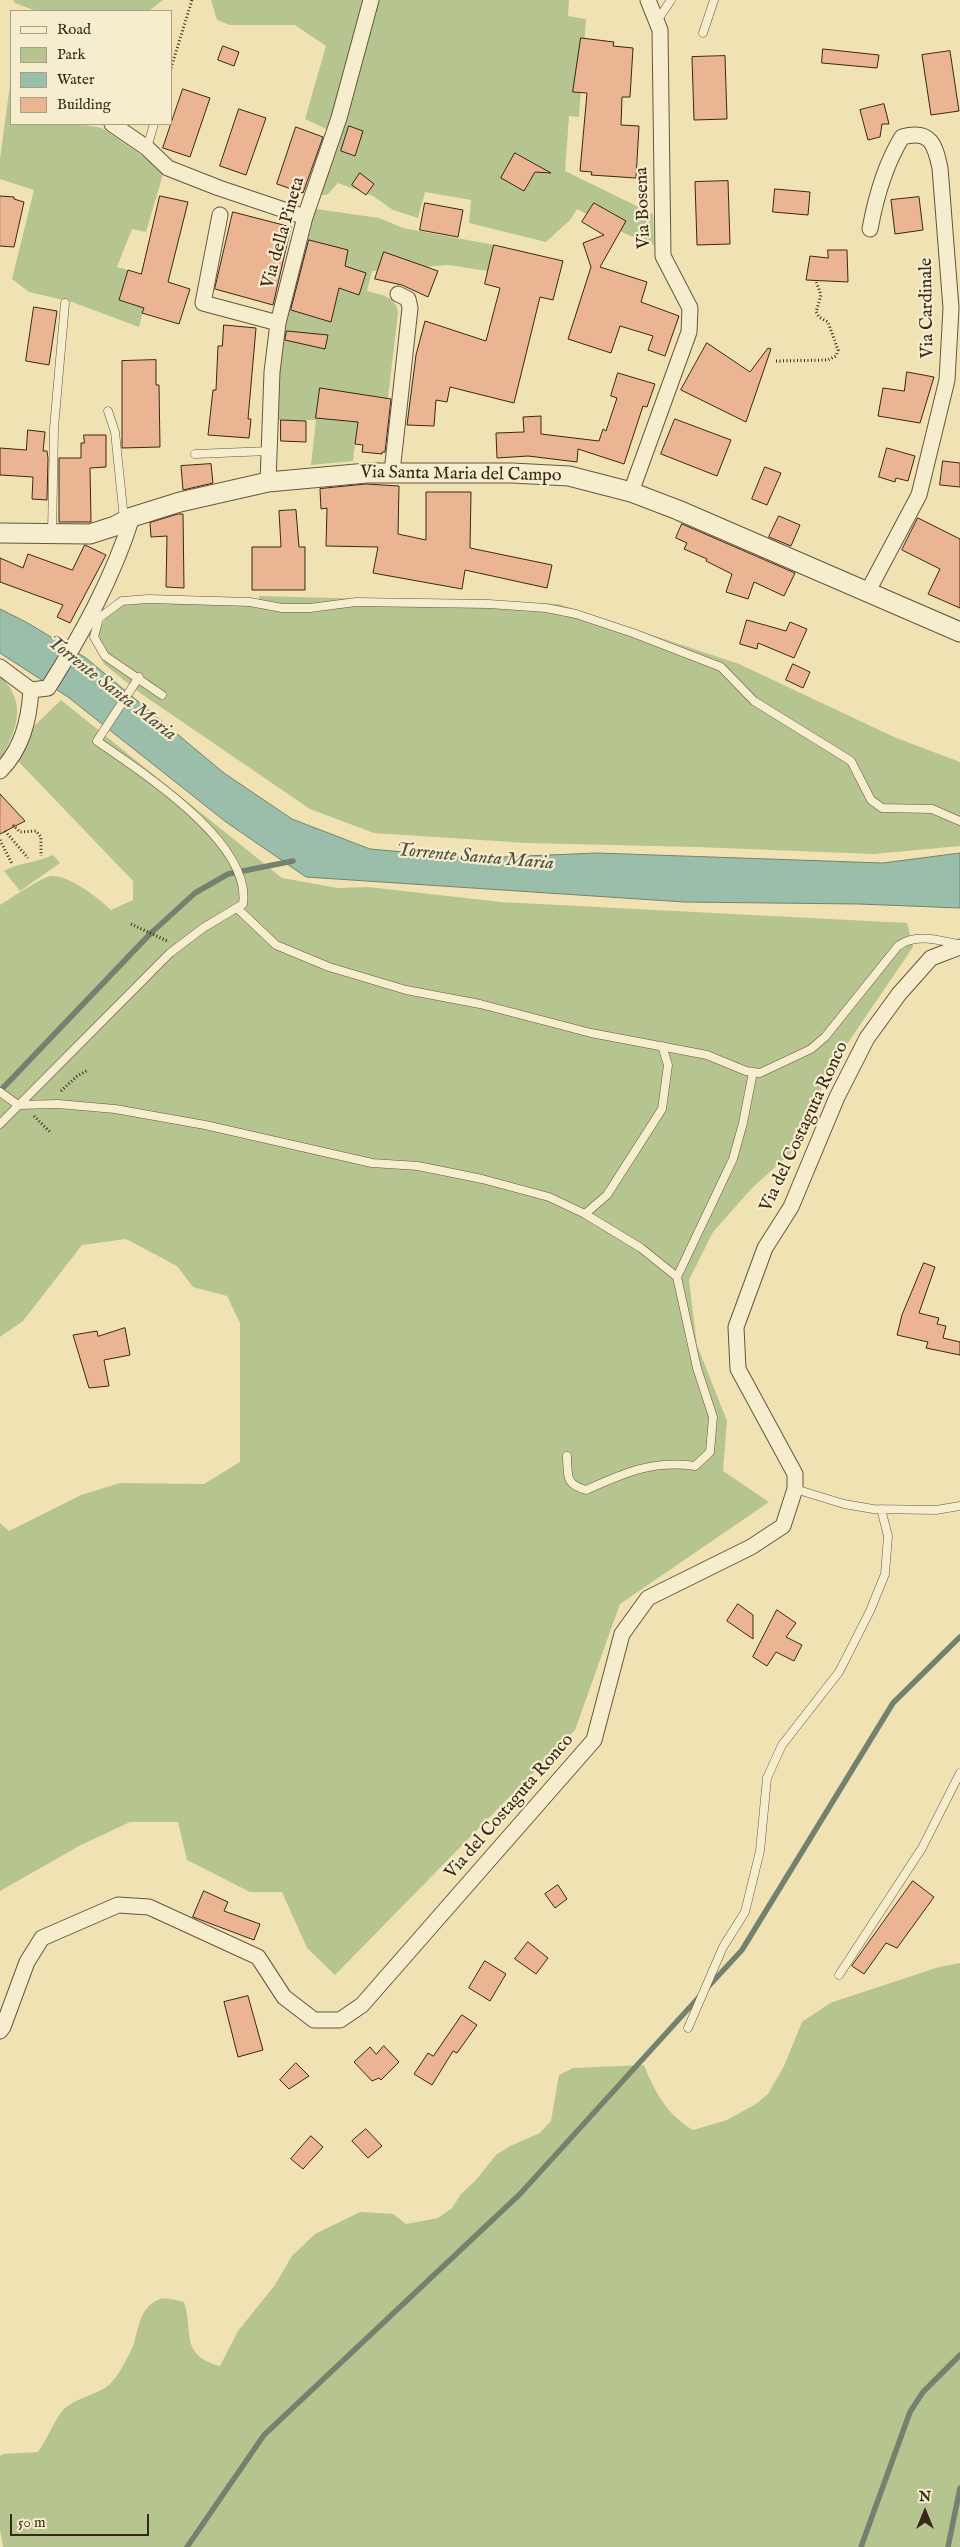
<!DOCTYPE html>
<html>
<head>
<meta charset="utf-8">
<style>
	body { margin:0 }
	#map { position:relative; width:960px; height:2547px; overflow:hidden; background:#f1e2b4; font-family:"IM FELL English",serif }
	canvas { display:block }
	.legend { position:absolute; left:10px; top:10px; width:162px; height:115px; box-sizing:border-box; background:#f6ecce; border:1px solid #aa9e85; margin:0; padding:6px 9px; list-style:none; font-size:15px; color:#382817 }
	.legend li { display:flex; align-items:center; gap:10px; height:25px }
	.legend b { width:25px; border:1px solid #aa9e85 }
	.north { position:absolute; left:900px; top:2487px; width:50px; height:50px; -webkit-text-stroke:4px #f6ecce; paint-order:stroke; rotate:0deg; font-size:14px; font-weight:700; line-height:20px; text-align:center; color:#382817 }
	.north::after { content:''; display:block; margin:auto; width:18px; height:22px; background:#382817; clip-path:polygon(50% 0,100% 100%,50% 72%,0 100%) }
	.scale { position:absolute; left:10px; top:2514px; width:139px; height:22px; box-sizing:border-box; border:2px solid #382817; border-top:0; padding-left:6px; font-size:15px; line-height:18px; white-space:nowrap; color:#382817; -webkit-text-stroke:4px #f6ecce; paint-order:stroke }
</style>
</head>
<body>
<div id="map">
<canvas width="960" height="2547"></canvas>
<ul class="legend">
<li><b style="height:6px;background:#f6ecce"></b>Road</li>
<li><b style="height:14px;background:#b6c490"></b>Park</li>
<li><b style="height:14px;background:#9bbeaa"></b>Water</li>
<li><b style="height:14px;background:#ebb492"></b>Building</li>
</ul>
<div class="north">N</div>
<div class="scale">50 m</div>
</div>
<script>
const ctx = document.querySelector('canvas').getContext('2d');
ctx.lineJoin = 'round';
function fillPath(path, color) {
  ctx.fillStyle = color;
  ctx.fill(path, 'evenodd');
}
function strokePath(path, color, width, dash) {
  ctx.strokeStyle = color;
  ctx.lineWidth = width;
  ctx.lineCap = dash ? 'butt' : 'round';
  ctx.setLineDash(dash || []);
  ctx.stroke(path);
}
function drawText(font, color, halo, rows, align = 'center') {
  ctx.font = font + ' "IM FELL English",serif';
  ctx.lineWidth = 4.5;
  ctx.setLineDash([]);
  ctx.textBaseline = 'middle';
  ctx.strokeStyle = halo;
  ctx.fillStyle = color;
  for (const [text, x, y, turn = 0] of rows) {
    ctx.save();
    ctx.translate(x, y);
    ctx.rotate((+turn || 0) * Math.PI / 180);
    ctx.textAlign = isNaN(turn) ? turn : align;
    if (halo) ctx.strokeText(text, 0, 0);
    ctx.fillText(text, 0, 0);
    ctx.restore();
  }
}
fillPath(new Path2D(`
	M13,0H163L149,11H36L15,3Z
	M211,0H569L568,16L586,19L579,117L569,116L565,171L653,214L654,245L626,234L577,209L570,220L546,242L469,223L471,200L425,192L418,218L393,210L373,196L338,183L327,195H320L341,136L305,119L326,46L295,25H230L217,20Z
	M11,77V124H79L102,128L164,171L146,232L132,229L117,267L128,270L119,300L144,308L139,327L72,302L29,292L12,279L34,190L0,179V159Z
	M316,209L379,218L403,228L494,245L488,271L448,265L372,271L367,291C381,295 397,296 398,313L384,431L357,428L353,461L311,465L316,420H275L281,339Z
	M131,596L259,599V596L559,604L739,664L894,737L960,762V846L874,854L696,847L527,843L374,833L310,809L140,693L104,664L96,649L97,633L118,597Z
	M0,675C28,704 17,729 0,760Z
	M61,700L282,878L338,888L368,887L501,902L907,923L913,947L828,1072L804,1133L790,1154L753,1187L713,1232L689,1280L697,1345L727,1421L723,1471L769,1502L620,1604L575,1730L335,1975L307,1948L282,1892H250L187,1860L178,1822H130L81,1845L0,1891V1523L9,1531L81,1495L120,1483L204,1484L240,1462V1323L227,1296L193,1287L177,1266L126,1239L82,1245L23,1321L0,1337V905C10,899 42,877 51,876C68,874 100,899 111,910L133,900V881L17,760L28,732Z
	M53,855L60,863L20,891L4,871C20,862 37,863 53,855Z
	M960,1963V2547H3L0,2529V2456L3,2454L38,2452C47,2440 55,2418 64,2409C76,2398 92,2396 105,2388C117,2380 123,2365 130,2353C138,2338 137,2315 151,2304C161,2295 172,2299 184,2302C194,2332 179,2355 220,2366L238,2331L275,2285L292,2256L315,2234L360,2212L393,2214L406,2224L438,2218L452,2208L461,2194L476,2180L496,2155L510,2146L540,2133L551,2121L559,2075L573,2068L644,2065C654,2091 668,2116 693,2130L727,2120L756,2104L768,2094L784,2066L802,2022L830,2003L939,1967Z`), '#b6c490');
const water = new Path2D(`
	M0,609L26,622L86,658L224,773L292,819L370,849L448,856L502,857L597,853L883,863L960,853V908L859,904L684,902L306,877L226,822L68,697L0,653Z`);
fillPath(water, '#9bbeaa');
strokePath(water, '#73826f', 1);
strokePath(new Path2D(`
	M0,1091L150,934L195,893L228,874L293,861
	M706,1989L742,1950L893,1703L960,1637
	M187,2547L264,2435L520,2194L700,1996
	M861,2547L910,2412L923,2392L960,2355
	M948,2547L960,2488`), '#73826f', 5.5);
const building = new Path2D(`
	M581,38L614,42L613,46L633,48L630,97H622L621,125L639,126L636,178L591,175L592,172L580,171L587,93L573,92Z
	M223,46L239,52L234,66L218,60Z
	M823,49L879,55L877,68L822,63Z
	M950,51L959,111L931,115L922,55Z
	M725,56L727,119L694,120L692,57Z
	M183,89L210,98L190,157L163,148Z
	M884,104L889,124H882L880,137L868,140L860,110Z
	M239,109L266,118L246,175L220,166Z
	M349,126L363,131L355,156L341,151Z
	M296,127L323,137L303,193L277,184Z
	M515,153L551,173L535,172L524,191L501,178Z
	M360,173L374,184L366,195L352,185Z
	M728,181L730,244L697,245L695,182Z
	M775,189L810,192L808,215L773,212Z
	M0,196L14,197V199L24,202L14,247L0,246Z
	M160,196L188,202L168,282L190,289L179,324L142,313L144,308L119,300L128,270L141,274Z
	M919,197L923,230L895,234L891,200Z
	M425,203L463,210L458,237L420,230Z
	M594,203L626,221L600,267L647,282L641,302L679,316L665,356L648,350L653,336L620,326L611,353L568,339L591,267L583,243L604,235L582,222Z
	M233,212L291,227L273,305L215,289Z
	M309,240L348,250L345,266L366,273L359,295L339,288L331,322L291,310Z
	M494,245L563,261L553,300L540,297L514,403L450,387L447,402L436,400L434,426L407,425L416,355L425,321L486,341L500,288L485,284Z
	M828,250H847L848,282L806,280L810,256L828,258Z
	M384,252L438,271L428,297L402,285L375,279Z
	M34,307L57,311L49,365L26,361Z
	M224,325L256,328L248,419H251L249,438L208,435L213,390H216L218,346H222Z
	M287,331L328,335L325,349L285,340Z
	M707,343L750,372L768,348L771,349L746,422L681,390Z
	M156,360V385H159L160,447L122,448V361Z
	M907,372L934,377L920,423L878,416L883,388L904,391Z
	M618,373L655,384L647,407L643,406L624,464L578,449L577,462L528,456L497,458L496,433L524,432L523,417L541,416V434L599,441L603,429L606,431L617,398L611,396Z
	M320,388L391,399L385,452H382V454L362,452L363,445L355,444L358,422L316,418Z
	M675,419L731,440L717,476L661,454Z
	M281,420L306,421V442L281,441Z
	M28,430L45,432L43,451H47L48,458L47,500L32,499L33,477L0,475V448L26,450Z
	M84,435H106V467L90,468L91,522H59V458H81V443H84Z
	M887,448L915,456L908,481L896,478L895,482L879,477Z
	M943,461L960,463V487L940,485Z
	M211,464L213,483L183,490L181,466Z
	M765,467L781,473L767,505L752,499Z
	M366,484L399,486L398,534L426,540V492H471L470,548L552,565L547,588L465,570L462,589L373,573L378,547L326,546L327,508L321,509L320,489Z
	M296,510L299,547H305V590H252V547H281L279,511Z
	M178,514H183L184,588L166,587L167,536L151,537L150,523Z
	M779,516L800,525L791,546L769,537Z
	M918,518L960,539V608L928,594L940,569L902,550Z
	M682,524L795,573L784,596L754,582L748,599L726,592L732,574L706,561L707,559L684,549L687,543L676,538Z
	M85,545L106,555L70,623L57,617L63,605L0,582V558L23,568L28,554L72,570Z
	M747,620L786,631L790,622L807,629L794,658L758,643L757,649L740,644Z
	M793,664L810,672L803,688L786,680Z
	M0,794L25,821L0,834Z
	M924,1263L935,1267L919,1313L939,1318L937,1324L946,1326L943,1338L960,1342V1355L926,1348L928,1342L897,1335L902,1315Z
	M125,1328L130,1355L104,1360L109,1386L89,1388L73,1335L97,1331L98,1336Z
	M738,1604L753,1615V1639L727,1621Z
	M777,1610L796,1623L786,1637L802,1645L794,1661L776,1652L767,1666L753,1657Z
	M913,1881L934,1897L897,1948L886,1943L864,1974L852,1966Z
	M558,1885L567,1899L555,1908L545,1894Z
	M204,1891L228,1902L224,1911L260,1924L254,1940L193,1917Z
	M528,1942L548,1958L536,1974L515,1959Z
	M485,1961L506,1974L490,2001L469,1988Z
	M248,1996L263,2050L238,2057L224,2002Z
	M462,2015L477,2025L457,2053L453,2051L432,2085L414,2074L428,2053L433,2056Z
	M384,2046L399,2062L381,2080L379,2078L372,2081L354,2062L370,2047L376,2054Z
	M296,2063L309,2076L289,2089L280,2080Z
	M366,2129L382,2146L368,2158L352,2141Z
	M311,2136L323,2147L303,2169L291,2159Z`);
fillPath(building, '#ebb492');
strokePath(building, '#382817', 1);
const service = new Path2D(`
	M657,21L671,0
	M703,33L714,0
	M147,148L154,124
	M108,411L115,432L124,519
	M195,454L269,451
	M52,533L54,428L65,303
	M162,695L105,656L94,637L99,618L122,601L148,599L250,602L282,608H310L356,602L489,604L546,608L576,614L633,633L721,667L754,701L851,761L871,800L882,808L932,809L960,821
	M237,908L276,945L329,967L406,990L480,1004L591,1033L707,1055L746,1071L760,1073L811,1049L825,1037L898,946C915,933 938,940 958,944
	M0,1092L18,1105L58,1104L115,1109L205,1125L372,1163L418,1166L482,1179L549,1197L585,1214L641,1248L677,1277L697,1368L713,1417L710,1452L695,1466C652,1460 624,1473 586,1490C565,1484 568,1476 567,1456
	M0,1124L170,953L203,928L243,904C252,842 141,772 97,741L139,677
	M585,1214L607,1195L662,1109L668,1065L662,1046
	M677,1277L733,1159L743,1123L753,1072
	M795,1489L844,1504L873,1509L936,1510L960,1506
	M839,1975L922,1848L960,1773
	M688,2028L723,1947L745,1912L760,1851L767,1778L782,1745L839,1672L870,1611L885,1574L888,1536L881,1509`);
const minor = new Path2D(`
	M112,124L147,148L168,168L219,188L305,217
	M220,215L203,303L278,323
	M392,472L410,308L408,299L398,294
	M268,482L272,372L278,323L305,217L339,118L371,0
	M631,492L689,332L690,308L663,256L660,30L648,0
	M868,591L919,495L947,380L951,308L940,168C935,145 931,129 902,137C885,165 876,196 870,229
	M0,667L31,690L48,688C82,634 113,578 132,517
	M0,771C22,749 29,721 31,690
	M0,2031L3,2027L27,1962L42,1938L118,1905L149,1907L258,1957L284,1997L314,2020H340L362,2005L594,1740L622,1634L648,1598L751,1547L783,1526L795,1489V1474L738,1369L736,1327L765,1248L791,1207L837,1097L867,1038L899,994L931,958L960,947`);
const tertiary = new Path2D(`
	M0,533L90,534L115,526L132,517L180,502L268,482L367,473H512L569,476L631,492L678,510L960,632`);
strokePath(service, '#66563e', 9);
strokePath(minor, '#66563e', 17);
strokePath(tertiary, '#66563e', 21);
strokePath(new Path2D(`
	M171,68L192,0
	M776,361L828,360L836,356L838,350L828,322L819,317L816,312L821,295L816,281
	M13,825L20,832L36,831L41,837V856
	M5,831L28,858
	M0,840L12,864
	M131,924L167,941
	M61,1091L77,1076L88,1070
	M34,1116L51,1133`), '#382817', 3, [1, 2.5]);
strokePath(service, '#f6ecce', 8);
strokePath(minor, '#f6ecce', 15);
strokePath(tertiary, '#f6ecce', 19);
drawText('18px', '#382817', '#f6ecce', [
	["Via Bosena",644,208,-92],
	["Via della Pineta",284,233,-74],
	["Via Cardinale",928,308,-91],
	["Via Santa Maria del Campo",461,475,1],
	["Via del Costaguta Ronco",805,1127,-65],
	["Via del Costaguta Ronco",510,1807,-49]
]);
drawText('italic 19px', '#514e3c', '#f6ecce', [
	["Torrente Santa Maria",111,689,38],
	["Torrente Santa Maria",475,858,5]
]);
</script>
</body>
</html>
